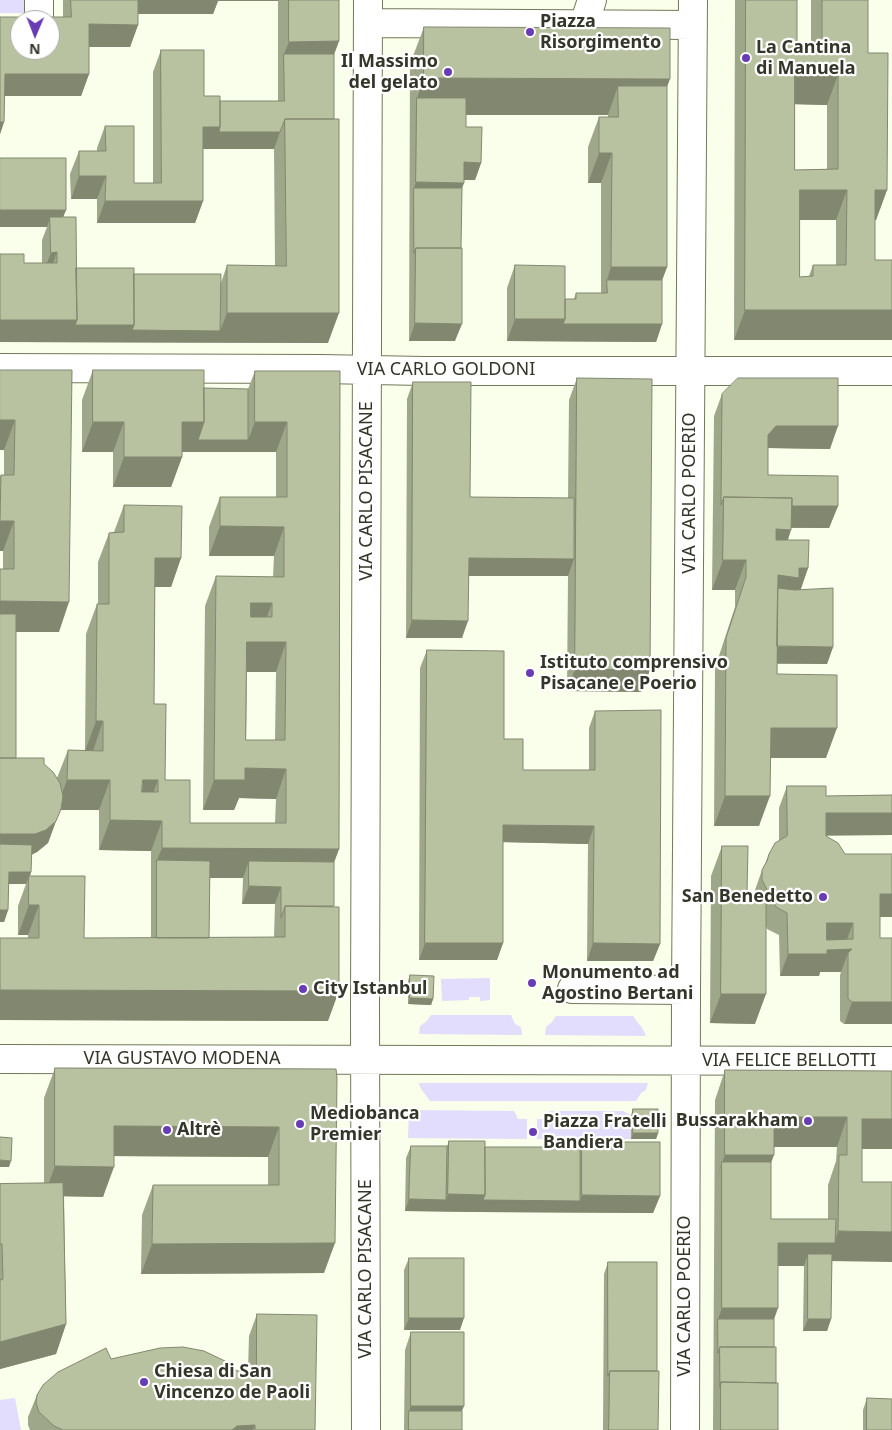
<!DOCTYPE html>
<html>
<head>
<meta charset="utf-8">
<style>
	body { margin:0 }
	#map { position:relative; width:892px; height:1430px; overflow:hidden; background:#f9ffea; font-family:"Noto Sans",sans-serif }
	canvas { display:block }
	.north { position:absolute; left:10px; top:10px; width:50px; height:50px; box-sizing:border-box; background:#fff; border:1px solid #adafa9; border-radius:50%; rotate:181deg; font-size:14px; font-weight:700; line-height:20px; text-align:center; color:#333729 }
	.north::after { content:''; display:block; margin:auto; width:18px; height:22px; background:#673cb4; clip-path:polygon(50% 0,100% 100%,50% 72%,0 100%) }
</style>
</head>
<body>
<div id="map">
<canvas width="892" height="1430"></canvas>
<div class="north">N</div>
</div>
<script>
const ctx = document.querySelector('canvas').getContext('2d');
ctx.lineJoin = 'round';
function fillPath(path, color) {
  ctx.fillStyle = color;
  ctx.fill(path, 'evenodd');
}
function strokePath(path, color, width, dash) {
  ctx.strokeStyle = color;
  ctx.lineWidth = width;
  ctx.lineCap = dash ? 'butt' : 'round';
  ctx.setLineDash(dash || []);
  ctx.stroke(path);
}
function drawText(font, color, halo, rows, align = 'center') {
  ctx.font = font + ' "Noto Sans",sans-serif';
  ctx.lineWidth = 4.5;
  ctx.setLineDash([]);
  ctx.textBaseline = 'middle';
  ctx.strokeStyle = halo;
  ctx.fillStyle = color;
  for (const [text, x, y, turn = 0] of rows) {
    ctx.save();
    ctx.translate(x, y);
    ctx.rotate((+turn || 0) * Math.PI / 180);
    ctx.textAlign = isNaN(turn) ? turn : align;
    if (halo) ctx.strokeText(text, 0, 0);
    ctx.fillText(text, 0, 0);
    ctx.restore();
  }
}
fillPath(new Path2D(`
	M0,0H31V13H0Z
	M490,978V1000L480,1001V997H469V1000L442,1001L441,979Z
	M431,1015H511L515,1024L521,1027L522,1035L419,1034L420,1026L427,1021Z
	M556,1016H633C639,1025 642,1025 646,1036L545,1035L546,1027L552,1022Z
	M419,1083H648L646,1090L641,1093L636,1101H430C426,1094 420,1090 419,1083Z
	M409,1110L514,1111L518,1119H527V1139L408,1138Z
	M550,1111H623L631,1115V1139H537V1119H545Z
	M15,1398L21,1430H0V1400Z`), '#e2dcfd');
const minor = new Path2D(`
	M39,0V20
	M368,23L693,25
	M584,24L592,0
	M0,368L322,369L423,371H892
	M572,989L686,990
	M0,1059L892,1061
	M366,1430L365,1011L368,0
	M685,1430L686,990L693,0`);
strokePath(minor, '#71795a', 30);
strokePath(minor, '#fff', 28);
fillPath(new Path2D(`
	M63,0H339V41L334,54L328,343L0,342L24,263H42V240L47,227H0V158L66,210L63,217L76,268L221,283L227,265L275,266L274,149H203V201L195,223H97V199H71L70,174L79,151H97V148L105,126L134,183H153V72L161,50L204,96L220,101H278V1H218L213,14H138V25L130,47H89V74L81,96H5L4,122L0,134V17H63Z
	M735,0H797V53H811V0H868V53L887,190L876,220H875V260L734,340ZM795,104L827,105V169L795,170ZM800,220H836V265H813L809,276L800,277Z
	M424,27L667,86V267L662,280V324L656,342L507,341V288L515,265L565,299H574L576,293H601V183H588V147L599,117H608V115H466V127L481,163L475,180H464L462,188L455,341H409L410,64Z
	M0,370H72L59,632H16V758L44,764L57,778L68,750L85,751L86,634L97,604H98V562L109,533L114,532L124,505L181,558L171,587H155L154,704L165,780L190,823H275L276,799L239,798L234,810H203L205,606L216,576L273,577L274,556H209V527L220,497H276V452H182V457L171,487H113V452H82V400L93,370L204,388L248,389L255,371H340L339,849L334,862L328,1021L0,1020V938H28V935H18V906L26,884H8V910L4,922H0V569H3V551H0V476L1,475H4V450ZM247,672H276L275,740H246ZM60,810H99V850L151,851V938H84L30,876L31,872V855L37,852L48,843ZM210,878H243L242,904H275L274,937L209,938Z
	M577,378L650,670L641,692L567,691L568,576H469L462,638H406L407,399L413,382L470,497L568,498L569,400Z
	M722,394L830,449L768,448V475L838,506L829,528H791L788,540L808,568L800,590L833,647L827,664H777V674L826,758H770L759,826H714L715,668L735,607V590H712L714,416Z
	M427,650L504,739L523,770H589V728L595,711L660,944L653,961H587L588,844L503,842V943L497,960H419L420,668Z
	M787,786L826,796L892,795V835L826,836L845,854H892V917H880V938L844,1024L840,1021V975L841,972H820L819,976H780L779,935L767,929L766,926L755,1024L710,1023L711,876L722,846L747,893H754L762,870L765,864L769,854L779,841V808Z
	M410,975L433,999L431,1005L408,1004V981Z
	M55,1068L336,1069L324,1273L141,1274L142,1215L153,1185H268V1157L114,1156L103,1197L64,1196L66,1324L56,1354L0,1369V1184L44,1183V1098Z
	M725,1070L892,1071V1149H862L832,1261L831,1319L827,1331H803L804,1266H778L774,1319V1347L778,1430H713L715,1100ZM774,1147H837L836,1161L828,1185V1219H771V1162Z
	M633,1109L658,1133L656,1139H631V1115Z
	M449,1141L485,1147H580L582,1142L660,1196L653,1213L478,1212L405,1211L406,1158L411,1146H447Z
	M409,1258L460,1330H404V1270Z
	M608,1262L657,1371L658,1430H603L604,1274Z
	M257,1314L315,1430H30L28,1425V1417L37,1395L111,1359L237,1371L248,1370L249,1336Z
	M411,1332L462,1411V1430H404L405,1350Z
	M867,1398L892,1430H863V1410Z`), '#9fa78a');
fillPath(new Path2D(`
	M134,0H279L278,1H218L213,14H129Z
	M89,24L138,25L130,47H81Z
	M339,41L328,71L284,54L289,42Z
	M5,74H89L81,96H0Z
	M795,74L838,75L827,105L784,104Z
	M424,78L670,79L656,116L618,86L608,115H417V98Z
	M0,122H4L0,134Z
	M203,127H220L280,132L274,149H195Z
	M599,153H612L601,183H588Z
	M464,162L481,163L475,180H458Z
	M79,176H106L97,199H71Z
	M416,182L464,183L458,200L414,188Z
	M800,190H847L836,220H789Z
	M875,190H887L876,220H864Z
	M105,201H203L195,223H97Z
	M0,210H66L59,227L50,217L47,227H0Z
	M57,252L49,275H42L51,253Z
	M611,267H667L656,297L607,293V280Z
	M745,310H892V340H734Z
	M227,313H339L328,343L0,342V320H77L134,325L220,331Z
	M515,319H565L662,324L656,342L507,341Z
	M415,323L462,324L455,341H409Z
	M0,420H15L4,450H0Z
	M93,422H124L113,452H82Z
	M182,422H204L248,440L255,422H287L276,452H171Z
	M776,426H838L830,449L768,448V435Z
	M124,457H182L171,487H113Z
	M724,505L838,506L829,528L724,527Z
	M0,521H14L3,551H0Z
	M220,526L284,527L274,556H209Z
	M776,529L791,530L781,560L765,559Z
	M155,558H181L171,587H144Z
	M469,558L574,559L568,576H463Z
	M723,560H746L735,590H712Z
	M799,568H808L798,598L773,606L778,575Z
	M0,601L69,602L59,632H0Z
	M251,603H272L261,633H240Z
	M412,620L468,621L462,638H406Z
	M247,642H286L276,672H236Z
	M773,646L833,647L827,664L766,663Z
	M575,669L650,670L641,692L567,691Z
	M96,721H103L93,751H85Z
	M771,728H837L826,758H760Z
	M245,768L286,769L276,799L239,798L234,810H203L214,780Z
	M67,780H110L99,810H60L48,843L37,852L27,857H0V834L56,810Z
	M143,780H158L147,810H132Z
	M725,796H770L759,826H714Z
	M826,813H892V835H818Z
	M110,820L162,821L151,851L99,850Z
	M503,825L594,826L588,844L497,842Z
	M162,848L339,849L328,879L249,861L243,878H157V860Z
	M9,872H31L29,879V876L26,884H4Z
	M249,886L281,887L275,904H242Z
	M880,894H892V917H872Z
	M29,905H39L28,935H18Z
	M0,910H8L4,922H0Z
	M827,923H853L845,945H819Z
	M425,943H503L497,960H419Z
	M593,943L660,944L653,961H587Z
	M852,949L848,953L841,972H820L819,976H780L788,954L827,950Z
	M0,990L339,991L328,1021L0,1020Z
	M721,994H766L755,1024L710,1023Z
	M410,998L433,999L431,1005L408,1004Z
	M852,1002H892V1024H844Z
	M774,1117H847L837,1147H763Z
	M862,1119H892V1149H851Z
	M114,1126L279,1127L268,1157L104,1156Z
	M633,1133H658L656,1139H631Z
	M725,1155H774L763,1185L722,1162L714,1185Z
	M0,1160L11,1161L9,1167H0Z
	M55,1166L114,1167L103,1197L44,1196Z
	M448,1194L485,1195L580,1201L582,1195L660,1196L653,1213L478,1212L405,1211L409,1199L446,1200Z
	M838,1231L892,1232V1262L829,1261L808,1254L804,1266H770L778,1243H834Z
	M335,1243L324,1273L141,1274L152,1244Z
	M722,1308H778L770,1331L718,1319Z
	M409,1318H464L460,1330H404Z
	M808,1319H831L827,1331H803Z
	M66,1324L56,1354L0,1369V1342Z
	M411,1406H464L457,1423L409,1411Z
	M255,1425L253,1430H232L237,1426Z`), '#828870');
const building = new Path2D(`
	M71,0H138V25L89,24V74H5L4,122H0V17H71ZM20,20H50V50H20Z
	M289,0H339V41L289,42Z
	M746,0H797V53H822V0H868V53H888L887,190H875V260H892V310H745ZM795,74L838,75V169L795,170ZM800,190H847L846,265H813V276L800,277Z
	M424,27L670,28V79L424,78Z
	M161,50H204V96H220V127H203V201H105L106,176H79V151H106L105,126H134V183H161Z
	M284,54H334V119H285L280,132H219L220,127V101H284Z
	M618,86H667V267H611L612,153H599V117H618Z
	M417,98H466V127H482L481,163L464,162V183L416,182Z
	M285,119H339V313H227V265L286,266Z
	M0,158H66V210H0Z
	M414,188H462L461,248H416L414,253Z
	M50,217H76L77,320H0V254H24V263H57V252L51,253Z
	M416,248H462V324L415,323Z
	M515,265L565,266V319H515Z
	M76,268H134V325H75L77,320Z
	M134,274H221L220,331L132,330L134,325Z
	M607,280H662V324H563L565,319V299H576V293H607Z
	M0,370H72L69,602L0,601V569H14V521H0L1,475H14L15,420H0Z
	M93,370H204V422H182V457H124V422H93Z
	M255,371H340L339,849L162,848V821L110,820V780H67L68,750L103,751V721H96L97,604H109V533L124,532V505L182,506L181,558H155L154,704H166L165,780H190V823H286V769L245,768V780H214L216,576L284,577V527L220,526V497H287V422H255ZM251,603H272V617H251ZM247,642H286L285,740H246ZM143,780H158V792H142Z
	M577,378L652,379L650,670L575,669Z
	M738,378H838V426H776L768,435V475L838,476V506H792V498L724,497L721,505L722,394Z
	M413,382H471L470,497L574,498V559L469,558L468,621L412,620Z
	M204,388L248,389V440H198L204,422Z
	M724,497L792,498L791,530L776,529V540H809L808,568H799V578L778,575L777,674L837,675V728H771L770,796H725L726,638L746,577V560H723Z
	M778,588L795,590L833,588V647L777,646Z
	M0,614H16V758H0Z
	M427,650L504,651V739H523V770H595V711L661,710L660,944L593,943L594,826L503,825V943H425Z
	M0,758H44V764L53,772L60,783L63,796L61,809L56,821L46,830L35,834H0Z
	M787,786H826V796L892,795V813H826V836L838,843L845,854H892V894H880V938H892V1002H852L848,999V953L852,949L827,950V954H788L787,913L776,907L762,880V870L767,861L769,854L775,843L787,836ZM827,923H853V939L827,940Z
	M0,844L32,845L31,872H9L8,910H0Z
	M722,846H748L747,893H766V994H721Z
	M157,860L210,861L209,938H157Z
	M249,861L334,862V906H285L281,918V887L249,886Z
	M29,876H85L84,938L285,937V906L339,907V991L0,990V938H39V905H29Z
	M410,975L434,976L433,999L410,998Z
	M55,1068L336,1069L337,1078L335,1243L152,1244L153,1185H279V1127L114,1126V1167L55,1166Z
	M725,1070L892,1071V1119H862V1182H892V1232L838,1231L839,1155H847V1117H774V1155H725Z
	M633,1109H658V1133H633Z
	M0,1137L12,1138L11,1161L0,1160Z
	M449,1141H485V1195L448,1194Z
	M582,1142H660V1196L582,1195Z
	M411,1146H447L446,1200L409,1199Z
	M485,1147H580V1201L483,1200L485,1195Z
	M722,1162H771V1219H836L835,1243H778V1308H722Z
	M63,1183L66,1324L0,1342V1280L3,1279L2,1244H0V1184Z
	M808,1254H832L831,1319H808Z
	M409,1258H464V1318H409Z
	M608,1262H657V1371H610L608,1376Z
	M257,1314L317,1315L315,1430H255V1425L237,1426L232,1430H63L54,1426L39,1412L36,1403L37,1395L43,1385L58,1372L106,1348L111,1359L160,1348L183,1347L204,1351L225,1361L237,1371L256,1370Z
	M718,1319H774V1347H720L718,1353Z
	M411,1332H464V1406H411Z
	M720,1347H776V1383L721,1382L720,1387Z
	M610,1371H659L658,1430H609Z
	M721,1382L778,1383V1430H721Z
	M867,1398L892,1399V1430H867Z
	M409,1411H462V1430H409Z`);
fillPath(building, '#b9c2a0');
strokePath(building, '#828870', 1);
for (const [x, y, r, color] of [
	[530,32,5,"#673cb4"],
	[746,58,5,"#673cb4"],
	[448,72,5,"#673cb4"],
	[530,673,5,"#673cb4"],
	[823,897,5,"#673cb4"],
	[532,983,5,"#673cb4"],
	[303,989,5,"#673cb4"],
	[808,1121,5,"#673cb4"],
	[300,1124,5,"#673cb4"],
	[167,1130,5,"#673cb4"],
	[533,1132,5,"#673cb4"],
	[144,1382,5,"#673cb4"]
]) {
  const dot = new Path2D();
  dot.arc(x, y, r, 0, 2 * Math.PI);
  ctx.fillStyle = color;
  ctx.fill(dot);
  strokePath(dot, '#fff', 2);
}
drawText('bold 18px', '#333729', '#fff', [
	["Piazza",540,22],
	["Risorgimento",540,43],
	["La Cantina",756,48],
	["di Manuela",756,69],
	["Il Massimo",438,62,"right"],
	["del gelato",438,83,"right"],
	["Istituto comprensivo",540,663],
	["Pisacane e Poerio",540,684],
	["San Benedetto",813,897,"right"],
	["Monumento ad",542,973],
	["Agostino Bertani",542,994],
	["City Istanbul",313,989],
	["Mediobanca",310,1114],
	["Premier",310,1135],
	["Bussarakham",798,1121,"right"],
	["Piazza Fratelli",543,1122],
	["Bandiera",543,1143],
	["Altrè",177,1130],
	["Chiesa di San",154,1372],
	["Vincenzo de Paoli",154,1393]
], 'left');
drawText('18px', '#333729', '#fff', [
	["VIA CARLO GOLDONI",446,370],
	["VIA CARLO PISACANE",367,491,-90],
	["VIA CARLO POERIO",690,493,-90],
	["VIA GUSTAVO MODENA",182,1059],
	["VIA FELICE BELLOTTI",789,1061],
	["VIA CARLO PISACANE",366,1269,-90],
	["VIA CARLO POERIO",685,1296,-90]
]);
</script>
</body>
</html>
